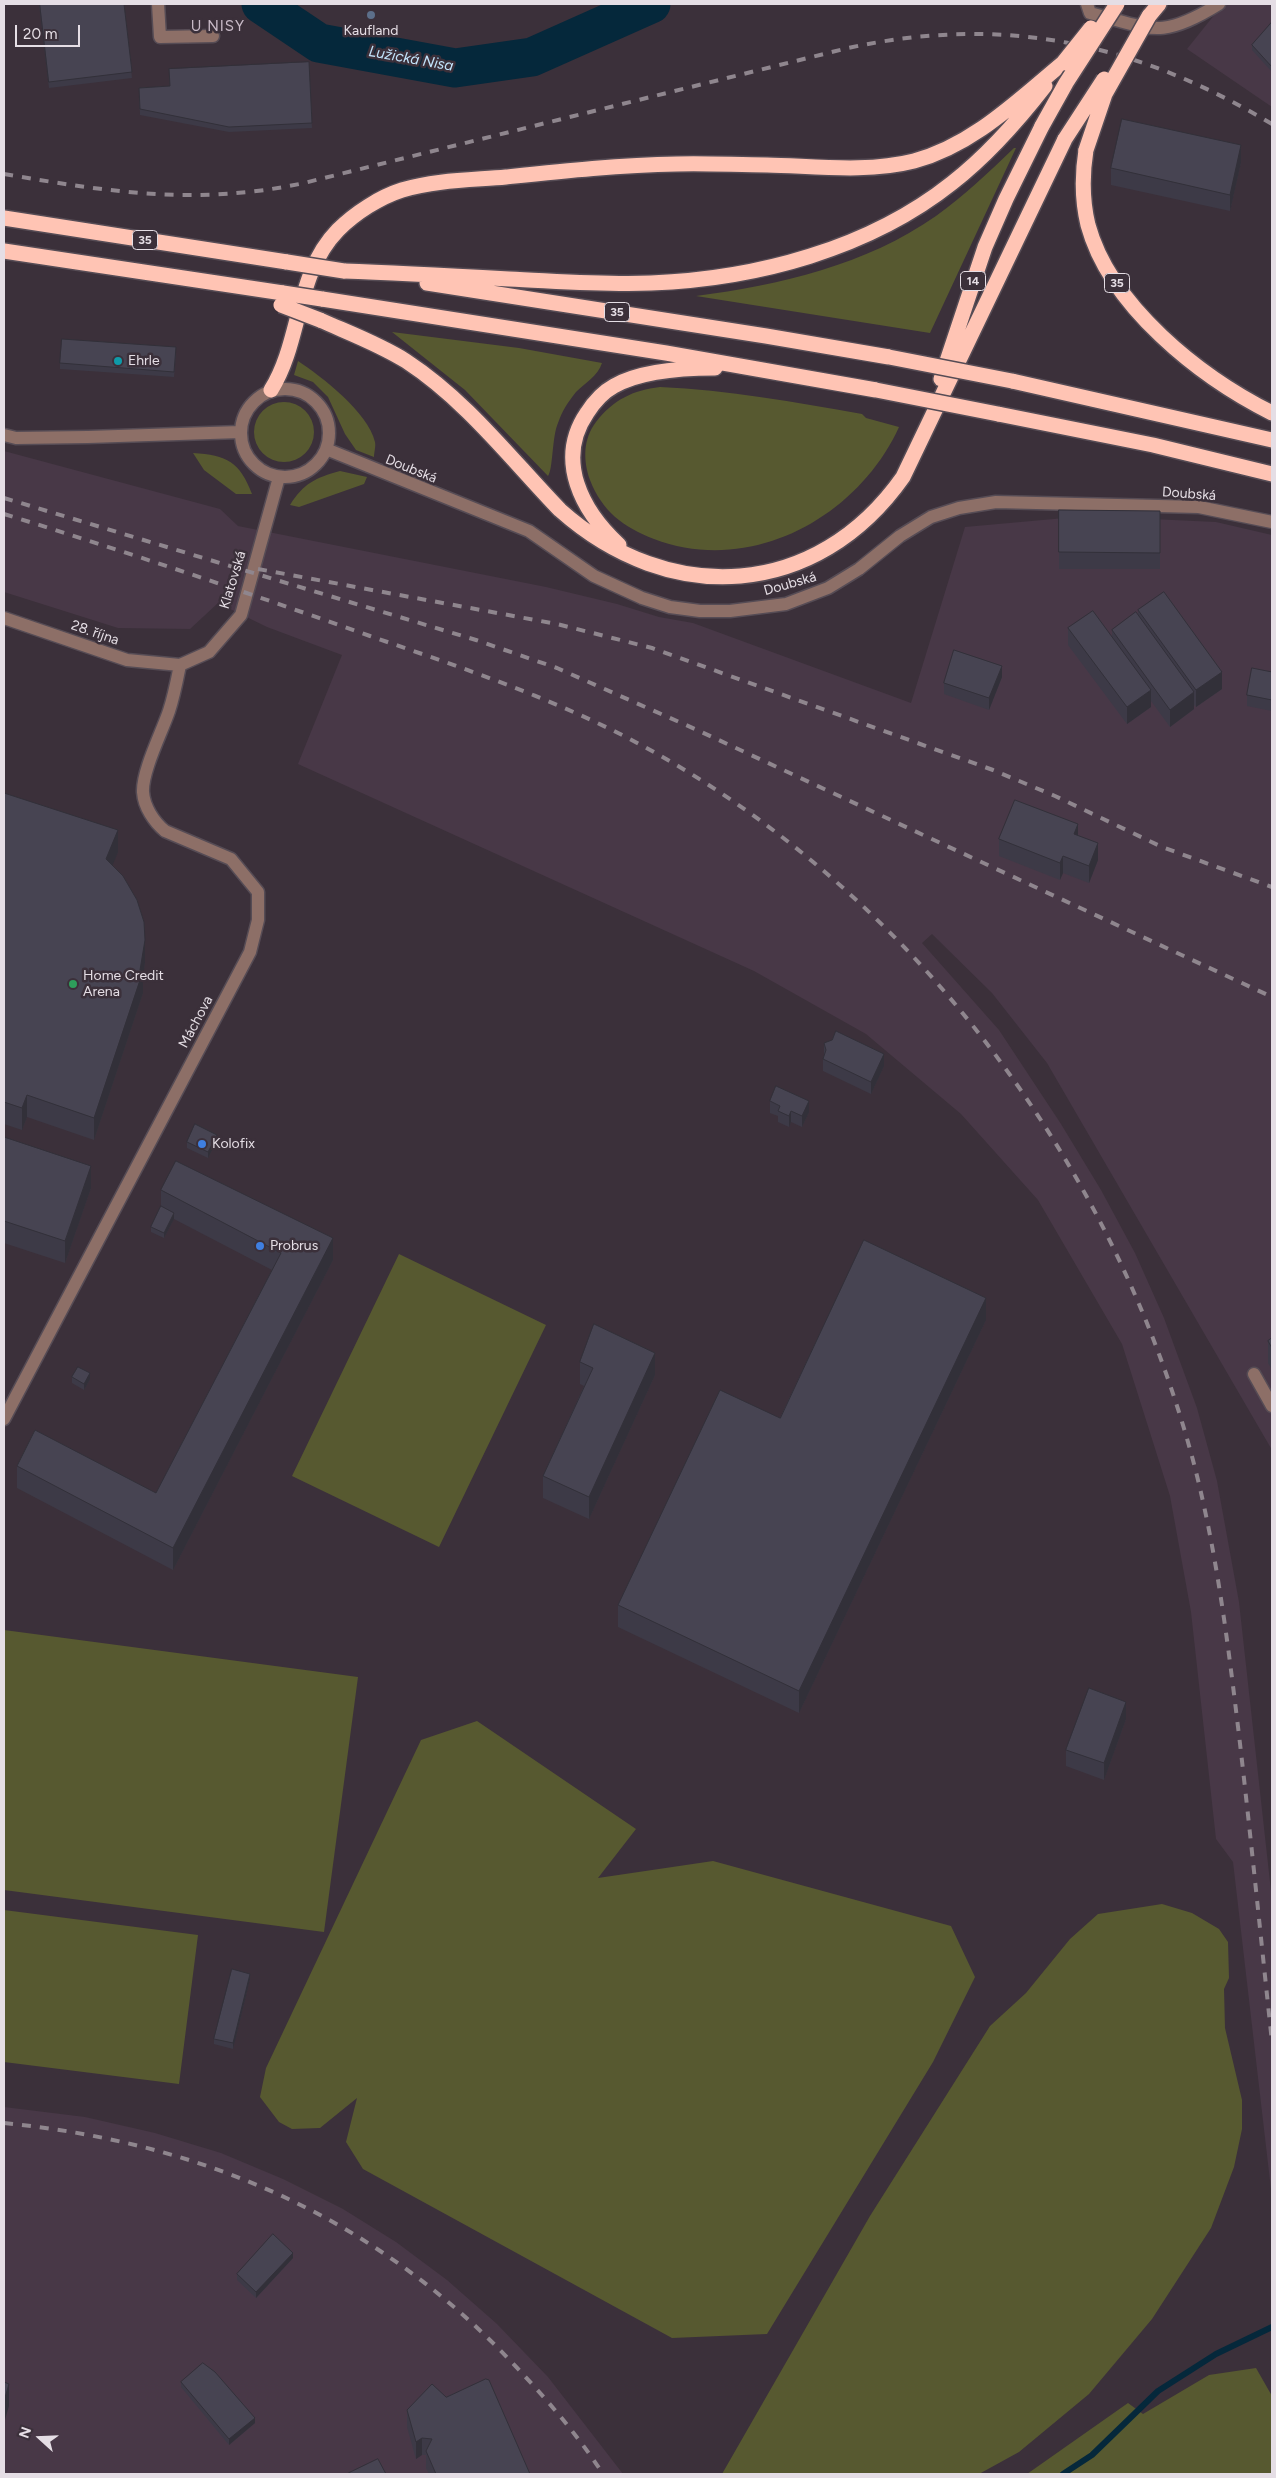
<!DOCTYPE html>
<html>
<head>
<meta charset="utf-8">
<style>
	body { margin:0 }
	#map { position:relative; width:1276px; height:2478px; overflow:hidden; background:#3b303a; font-family:Figtree,sans-serif }
	canvas { display:block }
	.frame { position:absolute; inset:0; border:5px solid #e5dee5; pointer-events:none }
	.north { position:absolute; left:15px; top:2413px; width:50px; height:50px; -webkit-text-stroke:4px #3b303a; paint-order:stroke; rotate:290deg; font-size:14px; font-weight:700; line-height:20px; text-align:center; color:#e5dee5 }
	.north::after { content:''; display:block; margin:auto; width:18px; height:22px; background:#e5dee5; clip-path:polygon(50% 0,100% 100%,50% 72%,0 100%) }
	.scale { position:absolute; left:15px; top:25px; width:65px; height:22px; box-sizing:border-box; border:2px solid #e5dee5; border-top:0; padding-left:6px; font-size:15px; line-height:18px; white-space:nowrap; color:#e5dee5; -webkit-text-stroke:4px #3b303a; paint-order:stroke }
</style>
</head>
<body>
<div id="map">
<canvas width="1276" height="2478"></canvas>
<div class="frame"></div>
<div class="north">N</div>
<div class="scale">20 m</div>
</div>
<script>
const ctx = document.querySelector('canvas').getContext('2d');
ctx.lineJoin = 'round';
function fillPath(path, color) {
  ctx.fillStyle = color;
  ctx.fill(path, 'evenodd');
}
function strokePath(path, color, width, dash) {
  ctx.strokeStyle = color;
  ctx.lineWidth = width;
  ctx.lineCap = dash ? 'butt' : 'round';
  ctx.setLineDash(dash || []);
  ctx.stroke(path);
}
function drawText(font, color, halo, rows, align = 'center') {
  ctx.font = font + ' Figtree,sans-serif';
  ctx.lineWidth = 5;
  ctx.setLineDash([]);
  ctx.textBaseline = 'middle';
  ctx.strokeStyle = halo;
  ctx.fillStyle = color;
  for (const [text, x, y, turn = 0] of rows) {
    ctx.save();
    ctx.translate(x, y);
    ctx.rotate((+turn || 0) * Math.PI / 180);
    ctx.textAlign = isNaN(turn) ? turn : align;
    if (halo) ctx.strokeText(text, 0, 0);
    ctx.fillText(text, 0, 0);
    ctx.restore();
  }
}
fillPath(new Path2D(`
	M1223,4H1272V107L1187,49Z
	M4,451L220,509L238,526L546,587L617,604L659,617L693,623L911,703L965,527L1087,516L1216,522L1272,535V1450L1047,1063L992,993L932,934L922,943L999,1030L1061,1124L1101,1190L1135,1253L1164,1318L1197,1408L1217,1481L1239,1602L1272,1900V2198L1233,1862L1216,1839L1191,1612L1170,1496L1122,1344L1038,1200L961,1114L866,1034L754,971L298,764L342,655L267,627L218,603L190,629L118,628L4,592Z
	M4,2107L85,2117L155,2133L221,2153L283,2179L343,2209L396,2242L447,2280L497,2324L548,2377L623,2474H4Z`), '#483847');
fillPath(new Path2D(`
	M1014,148H1016L930,333L696,296C780,285 866,265 936,216C964,196 989,172 1014,148Z
	M392,332L519,348L602,363C598,376 585,383 576,392C568,402 562,411 558,423C552,436 553,470 548,476L465,390Z
	M298,361C322,377 368,412 375,442C376,446 374,453 374,457L356,450L345,434L328,397L313,382L294,375Z
	M660,387C728,390 795,402 862,414L866,418L899,427C858,517 751,576 654,539C623,527 602,511 590,480C583,460 583,439 596,422C613,400 633,390 660,387Z
	M254 432a30 30 0 1 1 60 0a30 30 0 1 1-60 0Z
	M193,453C227,455 240,462 252,494H236L204,470Z
	M340,471L367,477L364,484L299,507L290,505C304,483 315,478 340,471Z
	M399,1254L546,1325L439,1547L292,1476Z
	M4,1630L358,1677L324,1932L4,1890Z
	M477,1721L636,1829L598,1878L713,1861L951,1926L975,1977L933,2062L767,2334L672,2338L363,2169L346,2142L357,2098L320,2128L292,2129L279,2122L260,2097L266,2068L421,1740Z
	M1162,1904L1192,1913L1219,1929L1228,1942L1229,1978L1224,1989L1225,2028L1242,2100V2129L1234,2167L1211,2228L1152,2319L1089,2394L1019,2452L979,2474H722L870,2216L990,2026L1026,1993L1070,1939L1098,1914Z
	M4,1910L198,1935L179,2084L4,2062Z
	M1256,2368L1272,2396V2474H1027L1128,2403L1143,2414L1209,2375Z`), '#575930');
strokePath(new Path2D(`
	M1063,2474L1092,2455L1158,2391L1216,2354L1272,2327`), '#05283b', 6);
strokePath(new Path2D(`
	M261,4L319,43L455,68L532,57L651,4`), '#05283b', 39);
const minor = new Path2D(`
	M158,4L160,37L213,36
	M1087,4L1090,13C1152,29 1161,40 1219,4
	M241 433a44 44 0 1 1 88 0a44 44 0 1 1-88 0Z
	M4,435L16,438L88,437L240,432
	M326,449L529,531L594,576L642,598L670,607L700,611H730L786,604L828,588L859,569L900,536L931,517L959,508L996,502L1199,507L1272,522
	M4,618L127,660L180,665L209,652L241,615L279,477
	M1254,1374L1272,1406
	M4,1419L250,952L258,920V892L231,859L165,831C154,822 144,807 143,792C142,771 162,732 169,711C174,696 177,680 180,665`);
const highway = new Path2D(`
	M1149,16L1159,4
	M1086,150C1082,175 1082,200 1088,225C1110,306 1200,377 1272,413
	M4,218L287,262
	M4,251L283,293
	M344,271C399,273 454,276 509,279C556,281 604,285 651,283C756,279 869,249 952,183C988,155 1017,122 1045,86
	M427,283L766,336L889,357
	M322,299L666,353L876,390
	M320,320C349,333 379,344 406,361C467,401 510,458 560,510C670,608 817,599 903,477L1065,139
	M941,379L985,247L1006,199L1042,126
	M1012,381L1272,440
	M271,390C302,340 295,274 338,230C355,213 380,197 402,190C435,180 472,180 506,177C563,171 619,165 677,164C707,163 737,165 767,165C814,166 867,173 914,161C973,145 1017,101 1063,63
	M998,414L1153,445L1272,474
	M619,545C582,511 555,460 587,413C594,402 603,392 614,386C642,370 684,368 715,368`);
strokePath(minor, '#564c55', 15);
strokePath(highway, '#564c55', 18);
strokePath(minor, '#8d6f67', 12);
strokePath(highway, '#ffc4b4', 15);
strokePath(new Path2D(`
	M4,174C110,192 197,206 304,183L848,48C1005,14 1136,43 1272,124
	M4,498L476,640L557,668L695,729L1272,997
	M4,514C127,552 249,593 370,636C457,666 544,695 626,737C906,882 1114,1161 1194,1464C1217,1553 1228,1644 1239,1735C1251,1838 1261,1940 1272,2042
	M258,569L557,624L652,648L993,770L1055,796L1162,847L1272,887
	M4,2123C207,2143 381,2220 520,2371C550,2403 579,2437 603,2474`), '#8f868e', 4, [9, 9]);
const highwayBridge = new Path2D(`
	M1063,63L1091,28
	M1042,126L1066,83L1117,4
	M1065,139L1104,79
	M1086,150L1105,94L1149,16
	M287,262L344,271
	M283,293L322,299
	M281,305L320,320
	M889,357L1012,381
	M876,390L998,414`);
strokePath(highwayBridge, '#564c55', 18, []);
strokePath(highwayBridge, '#ffc4b4', 15);
fillPath(new Path2D(`
	M39,4H124L132,78L49,88Z
	M1272,22V72L1252,50V45Z
	M309,62L312,128L229,132L140,115L139,88L170,86Z
	M1241,162L1230,211L1111,185V168Z
	M176,353L174,377L60,369V363Z
	M1059,510L1160,511V569H1059Z
	M1138,610L1222,689L1196,707L1194,705V709L1170,727L1151,701V707L1127,724L1068,645V628L1112,637V630L1138,615Z
	M1272,672V711L1247,706V695Z
	M1002,677L989,710L944,694V683Z
	M4,793L118,852L112,865L145,962L143,977V993L94,1140L27,1117L22,1130L4,1124Z
	M1078,835L1098,860L1089,883L1063,873L1060,880L999,856V839Z
	M824,1043L884,1066L871,1094L823,1071V1059L824,1055Z
	M770,1101L809,1112L802,1127L791,1122L789,1127L778,1122V1116L770,1113Z
	M4,1137L91,1188L65,1263L4,1243Z
	M217,1140L208,1158L187,1148V1142Z
	M161,1190L333,1260L173,1570L17,1488V1466L156,1493L272,1270L174,1219L164,1238L151,1232V1227L161,1206Z
	M986,1320L799,1713L618,1627V1605L780,1418Z
	M1272,1338V1370L1268,1363V1341Z
	M580,1362L655,1375L589,1519L543,1498V1476L584,1386L580,1384Z
	M72,1377L90,1379L84,1390L72,1383Z
	M1126,1719L1104,1780L1066,1766V1750Z
	M250,1979L233,2049L214,2044V2039Z
	M293,2258L256,2298L237,2280V2274Z
	M181,2382L255,2423L229,2445L181,2387Z
	M407,2410L530,2474H429L426,2468V2455H422L416,2459L407,2427Z`), '#3d3a47');
fillPath(new Path2D(`
	M1241,145V162L1230,211V195Z
	M1002,666V677L989,710V698Z
	M1222,672V689L1196,707V690Z
	M1151,690V707L1127,724V707Z
	M1194,692V709L1170,727V710Z
	M1078,824V841L1074,834Z
	M118,830V852L106,881V859Z
	M1098,843V860L1089,883V866Z
	M1063,856V873L1060,880V863Z
	M145,940V962L143,977V993L94,1140V1118L140,970Z
	M884,1054V1066L871,1094V1082Z
	M27,1095V1117L22,1130V1108Z
	M809,1101V1112L802,1127V1116Z
	M791,1111V1122L789,1127V1116Z
	M217,1135V1140L208,1158V1152Z
	M91,1166V1188L65,1263V1241Z
	M174,1213V1219L164,1238V1233Z
	M333,1238V1260L173,1570V1548Z
	M986,1298V1320L799,1713V1691Z
	M655,1353V1375L589,1519V1497Z
	M90,1373V1379L84,1390V1384Z
	M1126,1702V1719L1104,1780V1763Z
	M250,1974V1979L233,2049V2043Z
	M293,2253V2258L256,2298V2292Z
	M9,2384V2406L4,2423V2401Z
	M255,2418V2423L229,2445V2439Z
	M422,2438V2455L416,2459V2442Z`), '#323039');
const building = new Path2D(`
	M40,4H124L132,72L49,82Z
	M1272,22V67L1252,45Z
	M309,62L312,123L229,127L140,109L139,88L170,86L169,69Z
	M1122,119L1241,145L1230,195L1111,168Z
	M62,339L176,347L174,372L60,363Z
	M1059,510L1160,511V553L1059,552Z
	M1164,592L1222,672L1196,690L1138,610Z
	M1093,611L1151,690L1127,707L1068,628Z
	M1136,612L1194,692L1170,710L1112,630Z
	M954,650L1002,666L989,698L944,683Z
	M1252,668L1272,672V700L1247,695Z
	M4,793L118,830L106,859L123,876L137,900L144,922L145,940L140,970L143,971L94,1118L27,1095L22,1108L4,1102Z
	M1015,800L1078,824L1074,834L1098,843L1089,866L1063,856L1060,863L999,839Z
	M836,1031L884,1054L871,1082L823,1059L826,1050L824,1043L832,1040Z
	M776,1086L809,1101L802,1116L791,1111L789,1116L778,1111L780,1106L770,1101Z
	M195,1124L217,1135L208,1152L187,1142Z
	M4,1137L91,1166L65,1241L4,1221Z
	M176,1161L333,1238L173,1548L17,1466L35,1430L156,1493L281,1253L161,1190Z
	M161,1206L174,1213L164,1233L151,1227Z
	M864,1240L986,1298L799,1691L618,1605L720,1390L780,1418Z
	M594,1324L655,1353L589,1497L543,1476L593,1368L580,1362Z
	M1272,1338V1348L1268,1341Z
	M78,1367L90,1373L84,1384L72,1377Z
	M1089,1688L1126,1702L1104,1763L1066,1750Z
	M232,1969L250,1974L233,2043L214,2039Z
	M273,2234L293,2253L256,2292L237,2274Z
	M203,2363L215,2372L255,2418L229,2439L181,2382Z
	M486,2379L489,2380L530,2474H436L426,2451L432,2439L422,2438L416,2442L407,2410L432,2384L446,2397Z
	M4,2382L9,2384L4,2401Z
	M378,2459L386,2474H350L349,2473Z`);
fillPath(building, '#474452');
strokePath(building, '#323039', 1);
for (const [x, y, r, color] of [
	[371,15,5,"#5c6f8a"],
	[118,361,5,"#0f9aa8"],
	[73,984,5,"#2e9e5b"],
	[202,1144,5,"#3f7fe0"],
	[260,1246,5,"#3f7fe0"]
]) {
  const dot = new Path2D();
  dot.arc(x, y, r, 0, 2 * Math.PI);
  ctx.fillStyle = color;
  ctx.fill(dot);
  strokePath(dot, '#3b303a', 2);
}
for (const [x, y, w] of [
	[145,240,25],
	[973,281,25],
	[1117,283,25],
	[617,312,25]
]) {
  const box = new Path2D();
  box.roundRect(x - w / 2, y - 9.5, w, 19, 4);
  ctx.fillStyle = '#3b303a';
  ctx.fill(box);
  strokePath(box, '#e5dee5', 1);
}
drawText('bold 12px', '#e5dee5', null, [
	["35",145,240],
	["14",973,281],
	["35",1117,283],
	["35",617,312]
]);
drawText('14px', '#e5dee5', '#3b303a', [
	["Kaufland",371,31,"center"],
	["Ehrle",128,361],
	["Home Credit",83,976],
	["Arena",83,992],
	["Kolofix",212,1144],
	["Probrus",270,1246]
], 'left');
drawText('14px', '#e5dee5', '#3b303a', [
	["Doubská",411,469,22],
	["Doubská",1189,494,4],
	["Klatovská",233,580,-73],
	["Doubská",790,584,-16],
	["28. října",95,633,19],
	["Máchova",196,1022,-62]
]);
ctx.letterSpacing = '1px';
drawText('15px', '#c8bac7', '#3b303a', [
	["U NISY",218,27]
]);
ctx.letterSpacing = '0px';
drawText('italic 15px', '#c2e3fa', '#3b303a', [
	["Lužická Nisa",411,59,10]
]);
</script>
</body>
</html>
